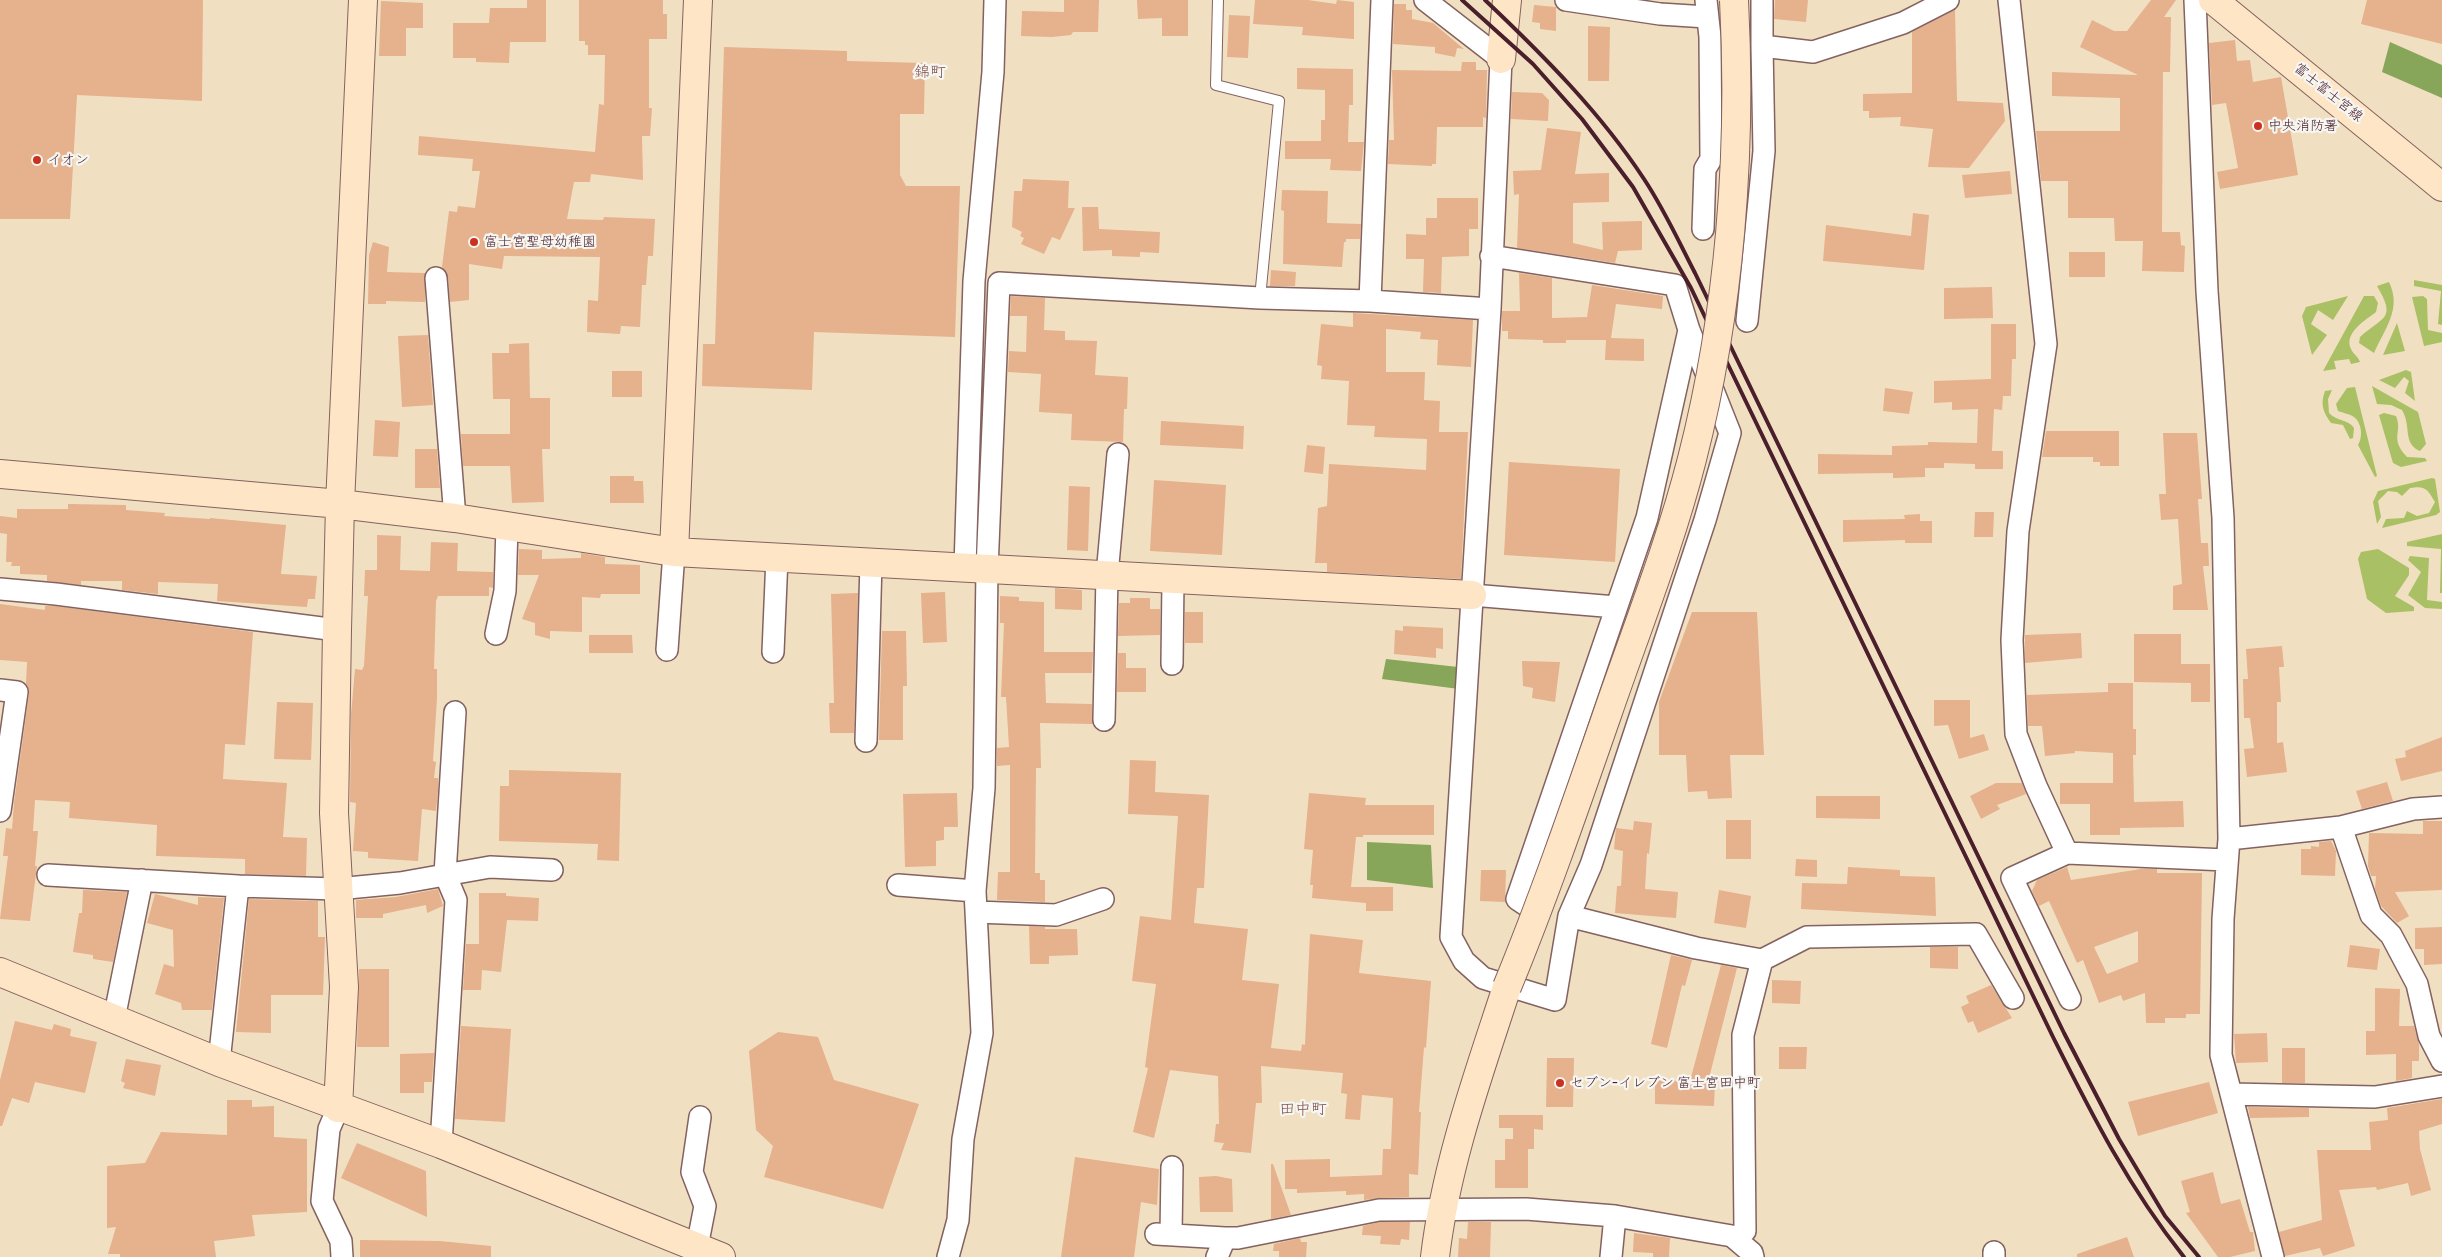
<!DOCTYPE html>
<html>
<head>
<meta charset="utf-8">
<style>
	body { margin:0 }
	canvas { display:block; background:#f1dfc1 }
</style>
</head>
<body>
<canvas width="2442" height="1257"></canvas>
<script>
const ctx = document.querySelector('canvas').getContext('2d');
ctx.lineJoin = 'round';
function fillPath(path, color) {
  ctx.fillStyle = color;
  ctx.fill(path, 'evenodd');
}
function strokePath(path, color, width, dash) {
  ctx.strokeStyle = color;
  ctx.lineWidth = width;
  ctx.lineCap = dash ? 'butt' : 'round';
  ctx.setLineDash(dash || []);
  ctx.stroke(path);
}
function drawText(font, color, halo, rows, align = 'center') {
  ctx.font = font + ' Pangolin,"Klee One",sans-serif';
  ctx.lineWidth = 4.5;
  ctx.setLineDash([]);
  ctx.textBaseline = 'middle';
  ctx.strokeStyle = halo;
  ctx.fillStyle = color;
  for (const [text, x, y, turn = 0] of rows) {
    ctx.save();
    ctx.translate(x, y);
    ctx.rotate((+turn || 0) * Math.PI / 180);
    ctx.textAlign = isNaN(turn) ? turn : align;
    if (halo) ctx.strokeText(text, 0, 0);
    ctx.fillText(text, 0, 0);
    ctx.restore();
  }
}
fillPath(new Path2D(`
	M2414,280L2442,285V325L2438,324L2441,291L2414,286Z
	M2389,282C2402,309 2385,328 2374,353L2359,343L2360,337C2383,316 2397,320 2377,286Z
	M2348,296L2333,320L2318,310L2311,324L2327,335L2312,355L2302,316L2306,307Z
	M2364,296H2374L2378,303L2376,312C2367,319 2343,333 2351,349C2353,354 2358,356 2360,362L2351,364L2349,359L2334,361L2336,369L2323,371Z
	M2423,296L2427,299L2428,330L2442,333V342L2424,346L2412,297Z
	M2397,323L2405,351L2383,355Z
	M2406,370L2411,372L2415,401L2405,393L2409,381L2404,377L2395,388L2379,380Z
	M2372,386L2418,412L2426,444L2420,451C2402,443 2412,427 2402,410L2391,405L2377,404Z
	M2355,387L2377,476L2375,477L2358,445C2363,437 2362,423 2354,417C2350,414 2343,413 2338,411L2336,404L2347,388Z
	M2332,390L2328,399L2329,413C2336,421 2348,419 2354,428L2353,438L2350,439L2343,425L2331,423C2323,412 2320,404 2325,391Z
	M2384,413L2396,416C2403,433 2389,438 2407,457L2425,458L2427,461L2401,467L2393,463L2379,415Z
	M2432,478L2435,479L2440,512L2436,515L2382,528L2386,519L2404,518L2407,511L2417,516L2429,513L2435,502C2428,490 2426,485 2410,488L2402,496L2397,492L2388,491L2378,501L2381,517L2377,524L2373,502L2378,491Z
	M2442,534V593H2440L2441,549L2407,546V542Z
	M2378,549L2409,568V575L2395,596L2414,607V611L2386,613L2367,599L2358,559L2361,552Z
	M2410,556L2429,558L2427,600L2442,602V609L2425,608L2408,595L2421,572L2408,560Z`), '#aac064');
fillPath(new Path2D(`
	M2390,42L2442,65V98L2382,72Z
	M1386,659L1458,667L1459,689L1382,679Z
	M1367,842L1431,845L1433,888L1367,880Z`), '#87a65a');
fillPath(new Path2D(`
	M0,0H203L202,101L77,95L70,219H0Z
	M527,0H546V42H510L509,63L476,62V58H453V23H489L490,8H527Z
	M579,0H663V14H667V39H649V108H652L650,136H642L643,180L591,174L590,182H574L567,219L603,220L604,217L655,219L653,256H648L646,285H642L640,327L621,326L620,334L587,332L588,300L598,301L600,257L504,256L502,269L469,264V300L450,302L448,277L442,267L449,211L457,212L458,206L475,208L480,171H472L473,159L418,155L419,136L595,152L599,104L604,105L605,55H588V45H585V41H579Z
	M1064,0H1099L1098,32H1073L1071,35L1052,37L1021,36L1022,11L1064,12Z
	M1137,0H1188V36H1162V18L1138,19Z
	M1255,0H1308L1336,4L1337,0L1354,2V39L1302,35L1303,27L1253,24Z
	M1775,0H1808L1806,22L1774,19Z
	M2151,0H2176L2164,17H2171L2170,72H2163L2162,232H2180L2181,245L2185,246L2184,272L2142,271L2143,241H2115L2114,218H2068V181H2041L2036,131H2120V98L2052,96V72L2138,75L2080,47L2092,20L2114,31H2127Z
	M2367,0H2442V44L2361,24Z
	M381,1L423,3V28H406V56H379Z
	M1394,4H1406V10H1412V19L1433,23L1464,49L1457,48L1455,57L1435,53V47L1393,44Z
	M1534,5L1556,7V31L1540,29V23L1532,22Z
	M1955,10L1957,101L2003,103L2005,121L1969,168L1928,167L1933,129L1900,126L1901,117L1869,118V111H1863V94L1912,93V32Z
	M1229,15L1250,16L1248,58L1227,57Z
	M1588,26L1610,27L1609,81H1588Z
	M2235,40L2237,61L2250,60L2253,82L2281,77L2298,175L2220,189L2217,172L2238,168L2226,103L2212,105L2209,43Z
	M724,47L847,51V61L925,63L924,114H900V175L906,186H960L955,337L814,332L812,390L702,386L703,344H715Z
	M1462,62H1476V70H1487L1486,118L1483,117V127H1437L1436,164H1432V166L1388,164L1389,140H1394L1392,70L1461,71Z
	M1297,68L1353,69V105H1349L1348,142H1364L1361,171L1330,170L1331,159H1285V141H1321V120H1325V90L1297,89Z
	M1512,92L1542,93L1549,100L1548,121L1511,119Z
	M1547,128L1581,132L1575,174L1609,173V202L1573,203V243L1603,250L1602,222L1642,221V250L1618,251L1615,263L1517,248L1519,194L1514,195L1513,171L1541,170Z
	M2010,171L2012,194L1965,198L1962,175Z
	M1023,179L1069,181L1068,208H1075L1060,240L1052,237L1044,254L1021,244L1024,238L1020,236L1022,232L1012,227L1014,191H1022Z
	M1282,190L1328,191L1327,223L1361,224L1360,239H1346V242H1344L1342,267L1283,264L1284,211L1281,210Z
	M1437,198H1478V229H1469V256L1442,257L1441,293L1423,292L1424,259H1406V234L1426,235V218H1437Z
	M1082,207H1098L1099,229L1160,232L1159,253L1140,252V257L1112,256V250L1083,251Z
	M1913,213L1929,215L1924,270L1823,261L1826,225L1911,236Z
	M373,242L389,247L387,272L425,273V302L386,301V304H368L369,255Z
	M2069,252H2105V277H2069Z
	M1271,270L1296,272L1295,286H1270Z
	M1519,273L1552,278V318L1587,317L1592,285L1663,296L1662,309L1616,304L1611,338L1644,339V361L1605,360L1606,340H1566V343H1543V340L1508,339V331H1502V311H1520Z
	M1992,287L1993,318L1944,319V288Z
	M1011,296L1045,298L1044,330L1065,331V340L1097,341L1095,375L1128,377L1127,409H1124L1123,442L1071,440L1072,414L1039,412L1041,374L1008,372L1009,351L1026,352L1027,316H1010Z
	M1353,313L1473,320L1471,367L1437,365L1438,340L1420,339L1421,332L1386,329V372H1425L1424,400L1440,401L1439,432H1468L1461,579L1327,572V563H1315L1318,508L1327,506L1329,464L1426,470L1427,439L1374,437L1375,426L1347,425L1349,381L1321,379L1322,366L1317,365L1321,324L1353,327Z
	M1991,324H2016V359H2012L2011,396H2003L2002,410L1994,409L1992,451H2003V469H1975V464L1944,463V468H1925V477L1893,478V473L1818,474V454L1892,455V446L1928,445V442L1977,443L1978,409L1952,410V402L1934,403V381L1991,379Z
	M428,335L433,405L402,407L398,336Z
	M529,343L530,398H550V449H542L544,502L512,503L510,466H463L461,434H510V399H493L492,353H509V344Z
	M612,371H642V397H612Z
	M1885,388L1913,392L1909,414L1883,411Z
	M375,420L400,422L398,457L373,456Z
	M1161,421L1244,426L1243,449L1160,445Z
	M2046,431H2119V466H2100V462H2093V457H2042Z
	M2163,433H2197L2202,499H2198L2201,543H2208L2209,566H2203L2208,610H2173V586L2182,584L2178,519L2161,520L2159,494H2166Z
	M1307,445L1325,447L1323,474L1304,472Z
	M415,449H437L440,488H415Z
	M1509,462L1620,469L1615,562L1504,555Z
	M610,476H634V481H643L644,503H610Z
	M1154,480L1226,485L1222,555L1150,551Z
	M1069,486L1090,487L1088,551L1067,550Z
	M68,504L126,505V510L165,513L164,516L210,519V518L286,525L281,574L317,576L315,599H308L307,607L217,601L218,584L158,582V594L122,590V581H81V585L47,581V575L20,574V566H11L12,562H6L7,534L0,533V516L17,518V509H68Z
	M1975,512H1994L1993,537H1974Z
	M1920,514V521H1932V543H1905V540L1843,542V520L1905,519L1904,515Z
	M377,535L401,536L400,570L430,571L431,542L458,543L457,571L493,572V588L489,587V596H438L436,601L434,669H437V698L433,761L436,762L434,778H438V791L436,811L422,809L418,861L368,858V852L353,851L356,803L350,802L351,715L355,669L362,670L364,666L368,596H364L365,570H377Z
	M519,549L542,550V559L581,558V553L605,557V564L640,565V594H601L600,598L582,597V632L550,631V639L535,635V623L522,619L539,575H518Z
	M1055,588L1082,590V610L1055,609Z
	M945,592L947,642L923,643L921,593Z
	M858,593L854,733H830L829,703H834L831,594Z
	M1000,596L1019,597V601L1044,602V652H1093L1092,673H1045L1046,703L1092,704L1093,724L1040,723L1041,768H1036L1035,873H1040V880H1045V902L997,900L998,872H1010V765L997,766V748L1009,747L1006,697H1001L1004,623H1000Z
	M1130,598H1150V609H1160V635L1118,636L1119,603H1130Z
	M0,604L45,610V606H55L253,632L245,745L225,744L223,779L287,783L283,837L307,838L306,876L245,874V859L156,856L157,825L69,818L70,802L35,800L33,831H38L35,866H37L30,921L0,919L8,856H3L6,828L12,829L14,803L29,694L26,683L27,662L0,660Z
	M1185,612H1203V643H1185Z
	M1692,612H1757L1764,755H1730L1732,798L1708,799L1707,791L1688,792L1686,755H1659V702Z
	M1403,626L1443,628V649L1436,648V658L1394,654L1395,630L1403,631Z
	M882,631H906L907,686H903V740H879Z
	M2081,633L2082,658L2025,663V635Z
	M2134,634H2181V664H2210V702H2191V683L2134,682Z
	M589,635H632L633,653H589Z
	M2282,646L2284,667H2279L2281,702H2277V743L2283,742L2287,772L2247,777L2244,749L2254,748L2250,718H2244L2243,679H2248L2246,649Z
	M1118,653H1126V668H1146V692H1117Z
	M1522,661L1560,662L1555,702L1532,698L1533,688L1523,686Z
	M2108,683H2133V729H2136V755H2133L2134,802L2183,801L2184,827L2120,828V835H2090V804H2060V783H2113V753L2075,751V753L2045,756L2042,726H2028L2027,695L2108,692Z
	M1934,700H1970V738L1984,734L1989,750L1959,759L1948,725L1934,726Z
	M277,702L313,703L311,760L274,759Z
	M2442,737V771L2401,781L2395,759L2406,757L2405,751Z
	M1130,760L1156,761L1155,792L1209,795L1204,888H1197L1194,923L1248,929L1242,980L1279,984L1271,1048L1301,1051L1302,1044L1305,1045L1310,934L1363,940L1359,973L1431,981L1426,1048L1424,1047L1419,1112H1421L1418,1175L1409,1174V1197L1379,1198L1364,1200V1194L1346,1195V1191L1297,1193V1189H1285V1160L1330,1159V1177L1382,1175L1383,1149H1391L1393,1098L1362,1095L1360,1120L1345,1119L1347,1094L1341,1093L1343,1073L1261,1066L1262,1103H1256L1251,1153L1221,1150L1224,1143L1214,1142L1216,1124H1219L1218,1076L1170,1070L1154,1138L1133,1132L1148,1068L1145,1067L1156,984L1132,981L1140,916L1171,920L1178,816L1128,814Z
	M509,770L621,773L619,861L597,860L598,844L499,841L500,786H509Z
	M2387,782L2393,801L2362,809L2356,791Z
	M1996,783H2022L2026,794L1997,805L2000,809L1981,819L1970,796Z
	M957,793L958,827H944V840L936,841V866L905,867L903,794Z
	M1309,793L1366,798L1365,805H1434V835H1363V837H1356L1351,887H1393V911H1366V903L1312,898L1313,885H1310L1313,850L1304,849Z
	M1816,796H1880V819L1816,818Z
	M1726,820H1751V859H1726Z
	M1634,821L1652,823L1649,854L1647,853L1645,889L1678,892L1676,918L1615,913L1617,886H1621L1623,851L1614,849L1616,828L1633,830Z
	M2423,821H2442V890L2395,892L2409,916L2397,923L2381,906L2375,889L2376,876H2371L2368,866L2369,833L2423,834Z
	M2331,841L2336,851L2335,876L2301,875V849H2311V846L2319,847V842Z
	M1796,859L1817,860V877L1795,876Z
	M1848,867L1900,870V876L1935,877L1936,916L1801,909L1802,883L1847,884Z
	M2067,867L2071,880L2141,869H2157V873H2202L2200,1014H2186V1018H2165V1023H2146L2145,993L2123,1001L2121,995L2099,1003L2083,960L2077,963L2049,901L2039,906L2032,891L2037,880ZM2138,931V962L2107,974L2094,947Z
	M1481,870H1506L1505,902L1480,901Z
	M438,889L443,906L427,913L426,905L383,914V918H356V900L396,897Z
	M83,890L127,892L113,962L93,959V955L73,952L79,913H82Z
	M1719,890L1751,896L1746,928L1714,923Z
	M479,893H506V896L539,898L538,921L507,920L501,972L482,970L481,990H463L466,944H479Z
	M155,894L198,905V897L224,898L212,1010H182L181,1003L155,994L164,964L174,967L173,930L147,923Z
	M249,899L318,901V937H325L323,995H271V1033L236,1032Z
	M1029,926L1045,927V929H1077L1078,955L1049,956V964H1030Z
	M2442,927V964L2424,965V949H2415V928Z
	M2350,945L2380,949L2377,970L2347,967Z
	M1930,947H1958V969L1930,968Z
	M1671,955L1692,960L1685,986L1682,985L1667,1048L1651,1044Z
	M1721,965L1737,968L1708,1082H1715L1714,1106L1655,1104V1080L1690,1081Z
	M359,969H389V1047H357Z
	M1772,980L1801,981L1800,1004L1772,1003Z
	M1991,985L2012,1018L1978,1033L1973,1021L1968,1023L1961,1007L1969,1003L1966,996Z
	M2375,988L2400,989L2399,1026H2414L2419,1044V1061H2412V1078L2396,1081V1054L2366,1055V1031H2375Z
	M15,1021L52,1030L54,1024L71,1029L70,1036L97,1042L85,1093L35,1082L29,1103L12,1098L2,1126H0V1080Z
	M461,1026L511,1029L505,1122L455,1119Z
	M778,1032L818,1037L834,1080L919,1104L883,1209L764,1177L773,1146L756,1130L749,1051Z
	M2267,1033L2268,1062L2236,1063L2234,1034Z
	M1779,1047H1807L1806,1069H1779Z
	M2282,1048H2305V1083H2282Z
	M434,1053L432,1082H424V1093H400V1054Z
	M1547,1058H1574L1573,1107H1546Z
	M126,1059L161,1065L155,1096L123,1088L125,1083L121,1081Z
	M2209,1082L2218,1113L2138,1136L2128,1102Z
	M2442,1099V1124L2419,1131L2420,1149L2431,1190L2411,1196L2408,1183L2377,1190L2376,1187L2339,1190L2355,1246L2323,1256L2320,1248L2285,1256L2279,1232L2322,1220L2317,1150H2371L2369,1122L2388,1120L2387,1108Z
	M227,1100H252V1107L274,1106V1137L307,1139V1212L252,1215L255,1236L214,1241L216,1257H120V1254H108L116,1227L107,1228V1166L145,1163L161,1132L227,1135Z
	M2248,1107L2309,1108V1117L2250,1118Z
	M1499,1115H1543V1130L1534,1129V1149H1528V1188H1495V1160H1505V1139H1513V1128H1499Z
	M357,1143L426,1171L427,1217L341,1178Z
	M1075,1157L1159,1169L1157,1205L1141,1202L1134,1257H1061Z
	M1271,1164H1273L1291,1215L1271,1219Z
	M2213,1172L2221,1204L2240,1199L2250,1232H2253L2255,1251L2230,1257H2218L2186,1213L2190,1212L2181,1181Z
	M1216,1176L1232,1179L1233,1212H1200L1199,1177Z
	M1380,1222H1410L1409,1240L1401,1239L1400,1245L1380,1244L1381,1236L1362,1235L1363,1226Z
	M1468,1222H1491L1490,1257H1458L1459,1238L1467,1239Z
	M1634,1233L1670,1238L1669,1257H1653V1253L1633,1252Z
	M2127,1237L2134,1257H2077V1254Z
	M1300,1238L1301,1242H1307L1306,1257H1279V1251H1273L1274,1244Z
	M360,1240L440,1241L491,1246V1257H360Z`), '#e6b18d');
const lane = new Path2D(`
	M1218,0L1216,85L1279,101L1260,298`);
const street = new Path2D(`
	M1425,0L1501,59L1490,309L1451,937L1464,961L1483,978L1555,1000L1569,916L1591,865L1705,520L1730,433L1689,330
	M1566,0L1660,14L1707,17
	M1762,0V46L1813,52L1903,23L1948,0
	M2009,0L2046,344L2018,531L2012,640L2016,734L2036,786L2067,853
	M2195,0L2207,291L2223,518L2229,839L2223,919L2221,1055L2273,1257
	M1703,229L1705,169L1711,159L1710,37L1706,0
	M1491,256L1675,285L1689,330L1647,518L1517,899L1538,913
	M436,278L455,518
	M1370,301L1382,0
	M1747,321L1764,151L1762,46
	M965,567L974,281L993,72L995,0
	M0,589L56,594L337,630
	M1472,595L1616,607
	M496,634L505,591L507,527
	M667,650L674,552
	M773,652L777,557
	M1172,664L1173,579
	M0,690L17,692L0,811
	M1104,720L1107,575L1118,454
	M866,741L871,562
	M2341,827L2371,915L2391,935L2417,984L2429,1036L2442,1061
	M2229,839L2341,827L2413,809L2442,807
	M48,875L238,886L337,889L400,883L490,867L552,870
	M898,885L975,891
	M976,912L1056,915L1103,899
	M1569,916L1696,948L1762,960L1807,937L1976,934L2013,998
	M2070,999L2012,878L2067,853L2226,860
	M114,1019L142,880
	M219,1062L238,886
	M2231,1094L2375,1097L2442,1086
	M338,1108L329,1129L322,1201L341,1241L342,1257
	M441,1144L456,900L445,874L455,712
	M1745,1231L1743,1035L1762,960
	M1156,1234L1225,1238
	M1171,1235L1172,1167
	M697,1247L705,1206L692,1172L700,1117
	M1994,1252V1257
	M948,1257L958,1220L963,1139L982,1033L975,891L984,788L987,569L999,283L1260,298L1370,301L1490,309
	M1217,1257L1225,1238H1238L1379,1210L1526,1209L1615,1216L1732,1236L1752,1253L1753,1257
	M1611,1257L1615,1216`);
const secondary = new Path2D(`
	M2213,0L2442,187
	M1501,59L1507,0
	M0,474L340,504L455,518L674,552L1472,595
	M674,552L698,0
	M0,972L219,1062L441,1144L721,1257
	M338,1108L344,987L334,813L337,630L340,504L363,0
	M1435,1257C1446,1164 1478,1076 1507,987`);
strokePath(lane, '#846260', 12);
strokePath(street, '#846260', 24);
strokePath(secondary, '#846260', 30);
strokePath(lane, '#fff', 10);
strokePath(street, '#fff', 21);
strokePath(secondary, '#fde5c5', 28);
strokePath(new Path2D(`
	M1462,0L1533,64L1582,119L1633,187L1691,288L2053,1037C2092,1115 2129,1188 2184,1257
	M1485,0C1543,55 1600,112 1644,179C1664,209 1679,242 1695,273L2064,1033L2119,1139L2165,1216L2199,1257`), '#4a1f2b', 4);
const secondaryBridge = new Path2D(`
	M1507,987C1544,897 1576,804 1608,712C1637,628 1670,545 1692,459C1730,311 1742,152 1734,0`);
strokePath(secondaryBridge, '#846260', 30, []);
strokePath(secondaryBridge, '#fde5c5', 28);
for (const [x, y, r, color] of [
	[2258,126,5,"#c8321e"],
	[37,160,5,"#c8321e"],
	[474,242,5,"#c8321e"],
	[1560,1083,5,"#c8321e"]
]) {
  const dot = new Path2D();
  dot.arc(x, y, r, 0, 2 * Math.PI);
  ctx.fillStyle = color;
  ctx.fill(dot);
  strokePath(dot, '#f6f6f2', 2);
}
drawText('14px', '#4a1f2b', '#f6f6f2', [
	["富士富士宮線",2328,93,39]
]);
drawText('14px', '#4a1f2b', '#f6f6f2', [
	["中央消防署",2268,126],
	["イオン",47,160],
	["富士宮聖母幼稚園",484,242],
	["セブン-イレブン 富士宮田中町",1570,1083]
], 'left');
drawText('16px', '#81524d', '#f6f6f2', [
	["錦町",930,73],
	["田中町",1303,1110]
]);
</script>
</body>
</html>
